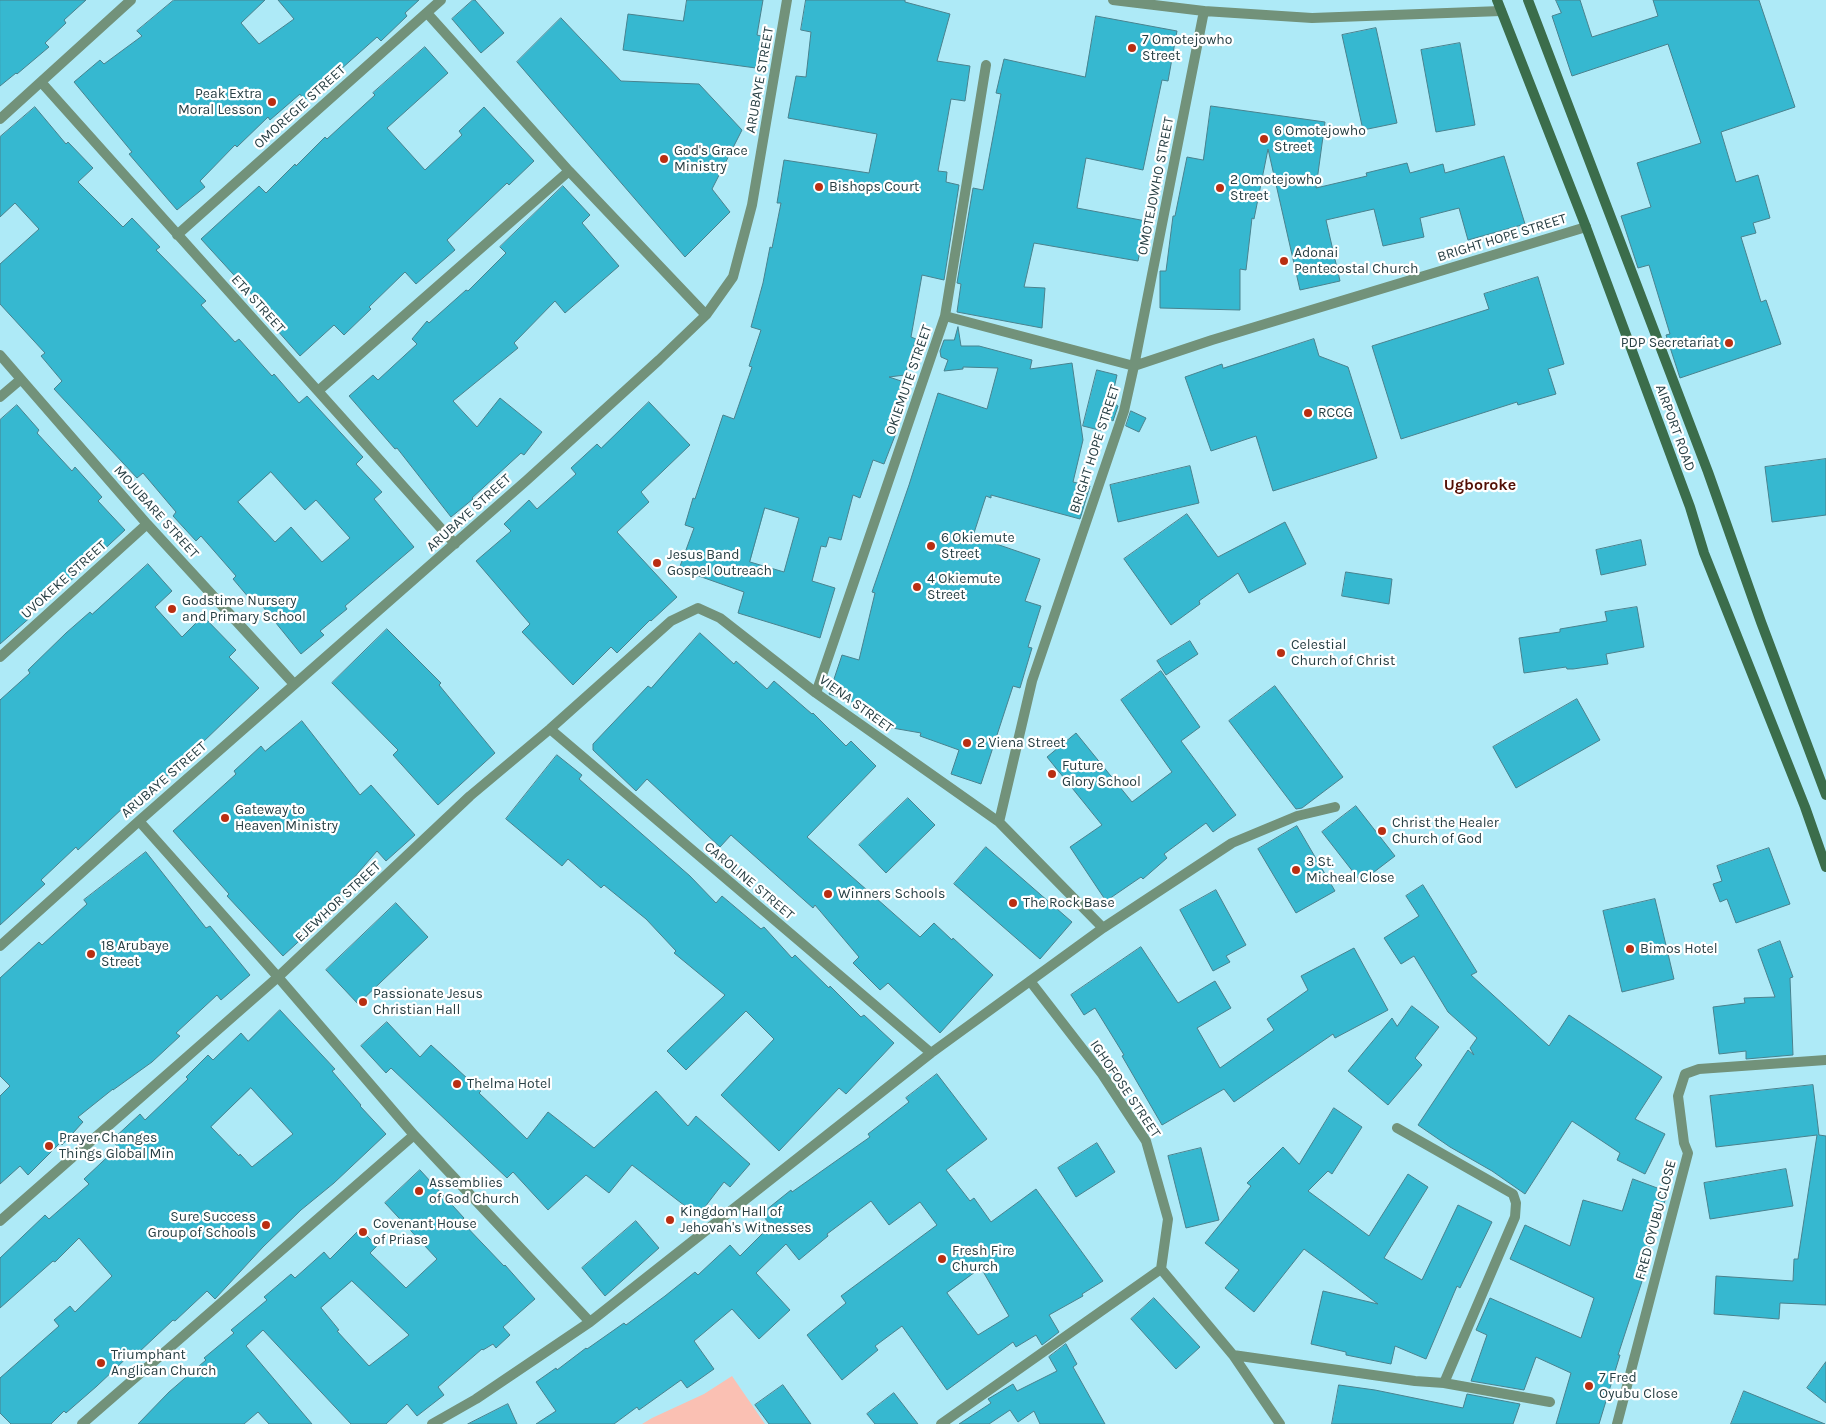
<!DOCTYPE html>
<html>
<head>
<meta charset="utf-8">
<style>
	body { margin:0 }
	canvas { display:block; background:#aeeaf7 }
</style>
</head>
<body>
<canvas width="1826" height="1424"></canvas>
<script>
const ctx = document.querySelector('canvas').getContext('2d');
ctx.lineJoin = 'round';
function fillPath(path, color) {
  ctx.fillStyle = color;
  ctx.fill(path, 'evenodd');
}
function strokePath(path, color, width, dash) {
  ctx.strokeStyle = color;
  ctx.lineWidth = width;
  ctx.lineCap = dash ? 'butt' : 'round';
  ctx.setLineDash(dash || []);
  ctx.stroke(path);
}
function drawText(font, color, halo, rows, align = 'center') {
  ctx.font = font + ' Karla,sans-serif';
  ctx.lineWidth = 4.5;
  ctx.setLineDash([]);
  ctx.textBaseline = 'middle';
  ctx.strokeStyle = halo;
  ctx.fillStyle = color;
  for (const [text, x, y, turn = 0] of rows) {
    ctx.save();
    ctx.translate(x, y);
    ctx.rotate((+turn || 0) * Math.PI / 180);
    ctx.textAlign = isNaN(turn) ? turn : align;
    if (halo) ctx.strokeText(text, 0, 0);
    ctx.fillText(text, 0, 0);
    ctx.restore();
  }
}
fillPath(new Path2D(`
	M732,1376L765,1424H642L652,1418L704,1394Z`), '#fac0b3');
const building = new Path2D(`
	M0,0H86L64,20L66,23L45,43L49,47L17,74L16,73L0,86Z
	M174,0H265L241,23L259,44L294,19L278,0H419L405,13L407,16L381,41L377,37L331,78L332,79L304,100L300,94L270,120L268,117L237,147L235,145L200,181L205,187L177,210L129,154L132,152L74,82L100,60L104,64L142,36L137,31Z
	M473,0H475L504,33L481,53L452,19Z
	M687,0H763L757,35L761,36L756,68L623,50L628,14L683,21Z
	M806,0H905V2L950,14L937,61L970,66L965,101L951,99L938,171L947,172L946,182L959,185L944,280L922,275L911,337L916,339L905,375L889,377L904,382L902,387H903L889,430L896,433L884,464L873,460L860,498L853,495L841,540L829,537L826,547L821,546L812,581L835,588L820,638L738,613L744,592L679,569L694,528L685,525L693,498L695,499L723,415L734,419L752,367L749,366L761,330L751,327L763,283L770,247L772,248L781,203H777L784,160L869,173L877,134L788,118L796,76L806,77L811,32L801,30ZM765,508L799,518L784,572L750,562Z
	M1556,0H1580L1592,37L1658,16L1653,0H1759L1795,107L1721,132L1736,182L1758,175L1770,218L1753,223L1756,233L1741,237L1761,302L1766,300L1781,344L1680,378L1666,335L1670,334L1649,265L1638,268L1621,216L1651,207L1637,163L1701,143L1668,44L1572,76L1552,16L1561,13Z
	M1096,16L1177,31L1168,81L1162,80L1143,170L1086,158L1077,208L1146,221L1138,261L1034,243L1024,287L1045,288L1042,328L957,312L961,284L957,283L973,188L983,190L1001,94L996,93L1004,59L1085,77Z
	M561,18L621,81L699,84L742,130L712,189L730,212L685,257L517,62Z
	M1376,28L1397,123L1363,130L1342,35Z
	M1460,43L1475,125L1436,132L1421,50Z
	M425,47L448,73L387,128L425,170L462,135L459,131L484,107L534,161L509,185L507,183L447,240L455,250L416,284L405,272L369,307L371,309L344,335L334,325L300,356L261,312L265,309L201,239L259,186L266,193L295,164L296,166L325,137L327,139L375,95L373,93Z
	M1211,106L1325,122L1316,188L1367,176L1366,173L1407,163L1410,173L1443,164L1445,173L1504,156L1525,224L1468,240L1459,208L1420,218L1424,237L1383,246L1374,209L1326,220L1340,281L1300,290L1268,149L1254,219L1252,218L1246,270L1240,269V310L1160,308V271H1166L1173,216H1175L1187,157L1203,160Z
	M35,107L66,144L68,142L93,168L78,182L123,227L132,218L160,247L156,250L206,301L201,305L235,342L239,339L272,376L274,374L299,403L307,396L363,457L356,464L382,492L374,499L414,547L345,606L347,609L320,631L324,635L301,654L259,602L255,605L233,579L236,576L201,536L196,541L173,516L176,512L143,473L137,478L54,389L62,381L41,356L45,353L0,304V264L39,229L15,203L0,217V137ZM271,472L305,510L316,500L350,538L322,562L291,527L275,542L238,502Z
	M563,186L590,215L582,223L619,266L565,313L555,301L514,343L518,348L453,401L477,427L500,398L542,432L524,455L521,453L472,498L473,499L451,517L397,448L395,449L349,396L373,375L378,380L417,344L412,339L427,321L429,323L466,290L468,291L506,253L500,247Z
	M1538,277L1564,364L1548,369L1556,394L1518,405L1517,402L1401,439L1372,346L1489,309L1484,294Z
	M958,327L961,346H979L1032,360L1030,369L1072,363L1083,440L1073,482L1090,486L1080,519L991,495V498L986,496L973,536L1040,559L1025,601L1041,606L1028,647L1032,648L1020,688L1013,686L981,784L951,774L959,750L920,736L921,733L875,725L878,711L829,694L842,655L859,660L875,593L872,592L909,485L938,393L987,409L998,368L963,367V369L944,371L948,360L941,357L940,351L944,340H954Z
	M1314,339L1319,356L1348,367L1377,458L1273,491L1256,436L1211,451L1185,377L1222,364L1223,368Z
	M1097,370L1117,375L1111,402L1118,406L1113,421L1107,417L1103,431L1083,426Z
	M649,402L690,445L641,492L649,502L617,532L677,597L651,621L650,620L617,653L611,647L573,685L522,632L530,624L476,561L511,531L504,524L529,500L537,509L576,474L571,468L597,444L601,448Z
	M17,405L39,430L37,433L72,471L75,467L102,497L98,501L125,530L67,584L63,580L29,610L33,615L0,644V420Z
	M1131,411L1146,418L1139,432L1126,426Z
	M1826,459V515L1772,522L1765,467Z
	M1190,466L1199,503L1118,522L1110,485Z
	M1187,514L1218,557L1285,522L1306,564L1249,593L1238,573L1199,601L1200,604L1171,625L1124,559Z
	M1641,540L1646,565L1601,575L1596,550Z
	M148,564L172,591L155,607L182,637L203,616L236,650L229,657L259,688L201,744L203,746L178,770L176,768L143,798L139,793L78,850L76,847L41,880L45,884L0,925V700L30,673L28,670L66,633L90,612L92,614Z
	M1346,572L1392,579L1389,604L1342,596Z
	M1637,607L1644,647L1606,654L1608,664L1573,669H1567L1566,667L1524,673L1519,638L1560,632V629L1607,621L1605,612Z
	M387,629L441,683L439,685L495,753L438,805L393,755L398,750L332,683Z
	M700,633L734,664L736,661L767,689L774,681L812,714L813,713L846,746L851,741L876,766L807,837L920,937L934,923L952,940L953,938L993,975L940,1033L888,983L880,990L853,963L859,957L815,905L813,908L731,835L720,847L647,779L636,791L593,750V744L648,686L651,688Z
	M1190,641L1198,654L1166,675L1157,661Z
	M1161,671L1200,727L1181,741L1236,815L1213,832L1206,823L1164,854L1167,858L1143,879L1141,877L1106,901L1070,847L1102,825L1047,757L1076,733L1132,802L1172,772L1121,700Z
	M1275,686L1343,777L1302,808L1296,809L1229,721Z
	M1577,699L1600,740L1516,788L1493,747Z
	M302,721L360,795L371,785L415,835L386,861L377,851L346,887L306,926L310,931L283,956L227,896L229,894L173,831L236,774L234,771L261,746L265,751Z
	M557,755L582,775L579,779L690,876L716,903L722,896L761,929L764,927L792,958L795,955L829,988L830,986L861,1017L864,1015L894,1043L846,1094L839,1088L779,1151L721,1095L774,1039L746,1011L686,1070L667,1051L725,995L674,953L676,951L646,919L604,885L601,888L568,859L562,866L506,819Z
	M908,798L935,825L886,873L859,845Z
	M1356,806L1395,856L1361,882L1322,832Z
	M1297,826L1335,891L1296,913L1258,849Z
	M986,847L1072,922L1040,959L954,884Z
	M1769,848L1790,904L1736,923L1727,899L1720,902L1713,884L1722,881L1717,866Z
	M146,852L206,928L210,926L250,975L221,1000L217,995L176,1033L180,1036L152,1062L113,1090V1089L78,1117L83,1122L62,1145L60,1143L28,1175L20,1166L0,1184V1096L10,1086L0,1076V978L39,942L42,945L87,904L84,900Z
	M1423,885L1477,972L1471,975L1549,1046L1569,1015L1662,1077L1635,1119L1665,1134L1645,1174L1617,1160L1620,1153L1572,1121L1525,1194L1492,1171L1450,1147L1418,1125L1468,1050L1474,1055L1470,1048L1477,1038L1448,1012L1414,956L1401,964L1384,938L1419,916L1406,896Z
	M1216,890L1246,945L1226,956L1230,962L1213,971L1180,910Z
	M1655,899L1674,979L1622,992L1603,911Z
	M396,903L428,937L358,1004L326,970Z
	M1780,941L1793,977L1790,978L1793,1055L1746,1059V1051L1719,1054L1713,1007L1745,1003L1744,998L1775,997L1758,950Z
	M1141,947L1178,1003L1215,981L1231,1008L1197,1028L1220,1068L1274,1030L1267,1019L1308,990L1301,976L1354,948L1388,1010L1335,1038L1333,1034L1234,1102L1224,1089L1162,1125L1122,1056L1124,1055L1095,1008L1084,1015L1071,995Z
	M1412,1006L1439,1027L1415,1058L1422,1065L1388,1105L1348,1071L1392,1018L1397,1026Z
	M280,1010L335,1069L332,1071L361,1105L360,1106L386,1134L334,1183L301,1210L263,1247L215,1299L207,1291L175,1321L173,1320L138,1353L135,1350L97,1386L66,1413L64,1411L51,1424H11L0,1413V1378L59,1326L54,1320L70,1306L75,1312L112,1276L79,1238L55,1262L53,1261L0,1308V1258L45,1215L49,1219L89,1184L84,1179L118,1147L112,1140L140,1114L145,1120L188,1079L186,1077L208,1055L213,1060L241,1033L248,1041ZM251,1088L293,1134L252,1167L240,1154L239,1156L211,1127Z
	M387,1022L420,1057L431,1045L481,1091L479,1093L527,1139L548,1112L594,1148L656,1091L688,1126L696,1116L750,1164L730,1187L724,1182L698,1216L632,1165L609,1193L586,1175L548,1210L513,1172L507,1178L391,1068L386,1073L361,1046Z
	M937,1074L987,1139L946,1170L970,1201L974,1198L991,1222L1036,1189L1103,1281L1082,1294L1083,1296L1049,1315L1059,1332L1042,1345L1036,1335L1016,1347L1013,1342L947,1390L902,1326L875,1346L878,1350L842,1380L807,1335L846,1303L841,1296L937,1225L920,1202L889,1225L871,1201L827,1234L828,1236L799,1260L786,1244L756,1273L790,1310L759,1339L732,1309L694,1341L714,1369L687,1388L681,1380L639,1410L637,1407L614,1424H536L556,1411L536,1382L556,1368L557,1370L586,1348L587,1349L624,1323L626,1325L665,1296L695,1272L698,1275L730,1245L740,1256L771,1225L761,1214L791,1190L792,1192L870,1137L868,1134L909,1102L906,1098ZM981,1268L1009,1316L978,1335L947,1293Z
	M1813,1085L1819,1135L1826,1136V1305L1780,1303L1779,1319L1714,1314L1716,1276L1793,1281L1794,1259H1798L1817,1135L1716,1147L1710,1096Z
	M1334,1108L1362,1127L1332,1174L1328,1171L1308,1191L1369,1236L1408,1174L1428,1187L1384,1258L1422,1280L1458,1205L1492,1222L1460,1288L1457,1286L1426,1359L1395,1346L1391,1364L1346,1355V1352L1311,1344L1323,1291L1378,1304L1304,1249L1254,1312L1225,1288L1239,1270L1205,1243L1251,1186L1247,1183L1283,1147L1299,1164Z
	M1097,1143L1115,1172L1076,1197L1058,1168Z
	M1201,1148L1219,1220L1186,1228L1168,1156Z
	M1786,1169L1793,1206L1710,1219L1704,1183Z
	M420,1170L464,1218L461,1221L504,1266L505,1265L535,1299L503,1327L510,1335L496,1348L493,1344L483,1350L482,1349L438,1387L444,1395L417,1416L407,1404L386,1424H351L263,1330L246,1346L312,1424H269L258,1412L244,1424H138L169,1392L206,1360L204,1358L234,1333L231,1330L267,1300L264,1297L291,1274L295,1278L324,1252L330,1259L360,1229L377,1246L370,1253L406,1288L437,1259L385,1203ZM352,1281L409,1335L369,1366L337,1331L339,1330L321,1308Z
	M1633,1179L1668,1192L1642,1267L1646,1269L1618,1355H1620L1599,1424H1556L1571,1373L1536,1357L1524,1390L1471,1381L1487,1335L1476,1330L1490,1298L1581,1338L1594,1298L1510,1259L1525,1225L1570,1246L1583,1200L1622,1211Z
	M636,1221L659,1248L605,1296L582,1268Z
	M1154,1298L1200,1347L1176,1369L1131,1319Z
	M1066,1344L1077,1364L1073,1367L1105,1424H1040L1034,1411L1018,1422L1010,1410L989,1424H959L991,1403L988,1399L1013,1384L1017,1391L1057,1371L1049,1357Z
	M1826,1362V1403L1807,1388Z
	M783,1385L811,1424H769L755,1405Z
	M1339,1385L1375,1390L1463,1408L1467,1394L1520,1404L1513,1424H1332Z
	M1744,1391L1825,1424H1731Z
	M894,1393L918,1424H875L867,1414Z
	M508,1404L517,1424H468Z`);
fillPath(building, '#36b8d0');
strokePath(building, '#49828e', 1);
strokePath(new Path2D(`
	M1113,0L1204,11L1312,18L1501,11
	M427,13L569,171L706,315
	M41,82L455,544
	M0,119L131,0
	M177,235L441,0
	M945,316L1134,366L1204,11
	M0,355L147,524L294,684
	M318,391L569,171
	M0,397L20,380
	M0,657L147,524
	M816,693L945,316L986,65
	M550,729L931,1053
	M139,821L278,977L414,1135L590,1322
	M1103,928L999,822L1032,681L1124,411L1134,366L1212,340L1586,227
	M0,946L139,821L527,480L659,360L706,315L733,277L752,205L787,0
	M1030,981L1102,1074L1146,1141L1168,1219L1161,1269L1233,1355L1280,1424
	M0,1221L278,977L470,796L550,729L671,621L698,608L720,618L816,693L999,822
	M1233,1355L1415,1381L1444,1383L1515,1217L1516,1203L1513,1194L1397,1128
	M1444,1383L1550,1402
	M82,1424L414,1135
	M432,1424L476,1399L590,1322L931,1053L1103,928L1232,843L1297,816L1335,807
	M941,1424L1161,1269
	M1617,1424L1688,1153L1684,1143L1678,1096L1685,1074L1699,1069L1826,1060`), '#72927a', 10);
strokePath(new Path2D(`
	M1497,0L1586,227L1690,507L1704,553L1805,807L1826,867
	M1528,0L1708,472L1761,622L1826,795`), '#3b6d4b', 10);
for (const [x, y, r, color] of [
	[1132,48,5,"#b92e12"],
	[272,102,5,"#b92e12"],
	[1264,139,5,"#b92e12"],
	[664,159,5,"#b92e12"],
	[819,187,5,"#b92e12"],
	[1220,188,5,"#b92e12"],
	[1284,261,5,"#b92e12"],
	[1729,343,5,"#b92e12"],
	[1308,413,5,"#b92e12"],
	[931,546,5,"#b92e12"],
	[657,563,5,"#b92e12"],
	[917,587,5,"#b92e12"],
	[172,609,5,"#b92e12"],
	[1281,653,5,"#b92e12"],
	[967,743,5,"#b92e12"],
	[1052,774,5,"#b92e12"],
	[225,818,5,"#b92e12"],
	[1382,831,5,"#b92e12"],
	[1296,870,5,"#b92e12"],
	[828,894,5,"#b92e12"],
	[1013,903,5,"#b92e12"],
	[1630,949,5,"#b92e12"],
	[91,954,5,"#b92e12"],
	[363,1002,5,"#b92e12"],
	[457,1084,5,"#b92e12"],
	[49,1146,5,"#b92e12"],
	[419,1191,5,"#b92e12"],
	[670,1220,5,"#b92e12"],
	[266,1225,5,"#b92e12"],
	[363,1232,5,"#b92e12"],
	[942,1259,5,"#b92e12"],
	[101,1363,5,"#b92e12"],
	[1589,1386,5,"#b92e12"]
]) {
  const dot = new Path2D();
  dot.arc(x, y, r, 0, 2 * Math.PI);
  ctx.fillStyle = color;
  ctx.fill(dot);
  strokePath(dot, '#fff', 2);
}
drawText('14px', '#273f44', '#fff', [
	["7 Omotejowho",1142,40],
	["Street",1142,56],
	["Peak Extra",262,94,"right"],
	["Moral Lesson",262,110,"right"],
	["6 Omotejowho",1274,131],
	["Street",1274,147],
	["God's Grace",674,151],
	["Ministry",674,167],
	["2 Omotejowho",1230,180],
	["Street",1230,196],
	["Bishops Court",829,187],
	["Adonai",1294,253],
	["Pentecostal Church",1294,269],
	["PDP Secretariat",1719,343,"right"],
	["RCCG",1318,413],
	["6 Okiemute",941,538],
	["Street",941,554],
	["Jesus Band",667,555],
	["Gospel Outreach",667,571],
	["4 Okiemute",927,579],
	["Street",927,595],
	["Godstime Nursery",182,601],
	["and Primary School",182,617],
	["Celestial",1291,645],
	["Church of Christ",1291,661],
	["2 Viena Street",977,743],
	["Future",1062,766],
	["Glory School",1062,782],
	["Gateway to",235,810],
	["Heaven Ministry",235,826],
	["Christ the Healer",1392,823],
	["Church of God",1392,839],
	["3 St.",1306,862],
	["Micheal Close",1306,878],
	["Winners Schools",838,894],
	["The Rock Base",1023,903],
	["18 Arubaye",101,946],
	["Street",101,962],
	["Bimos Hotel",1640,949],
	["Passionate Jesus",373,994],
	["Christian Hall",373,1010],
	["Thelma Hotel",467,1084],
	["Prayer Changes",59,1138],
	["Things Global Min",59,1154],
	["Assemblies",429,1183],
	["of God Church",429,1199],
	["Kingdom Hall of",680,1212],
	["Jehovah's Witnesses",680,1228],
	["Sure Success",256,1217,"right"],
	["Group of Schools",256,1233,"right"],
	["Covenant House",373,1224],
	["of Priase",373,1240],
	["Fresh Fire",952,1251],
	["Church",952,1267],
	["Triumphant",111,1355],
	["Anglican Church",111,1371],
	["7 Fred",1599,1378],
	["Oyubu Close",1599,1394]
], 'left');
drawText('14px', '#273f44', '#fff', [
	["ARUBAYE STREET",760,80,-80],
	["OMOREGIE STREET",300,107,-42],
	["OMOTEJOWHO STREET",1156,186,-79],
	["BRIGHT HOPE STREET",1502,238,-17],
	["ETA STREET",258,304,48],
	["OKIEMUTE STREET",909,380,-71],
	["AIRPORT ROAD",1675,428,70],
	["BRIGHT HOPE STREET",1095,449,-72],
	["MOJUBARE STREET",156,512,48],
	["ARUBAYE STREET",469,513,-42],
	["UVOKEKE STREET",64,580,-42],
	["VIENA STREET",856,704,36],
	["ARUBAYE STREET",164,780,-41],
	["CAROLINE STREET",749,881,40],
	["EJEWHOR STREET",338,902,-43],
	["IGHOFOSE STREET",1125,1089,56],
	["FRED OYUBU CLOSE",1656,1220,-75]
]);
drawText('bold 16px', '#520f04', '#fff', [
	["Ugboroke",1480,485]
]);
</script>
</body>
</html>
